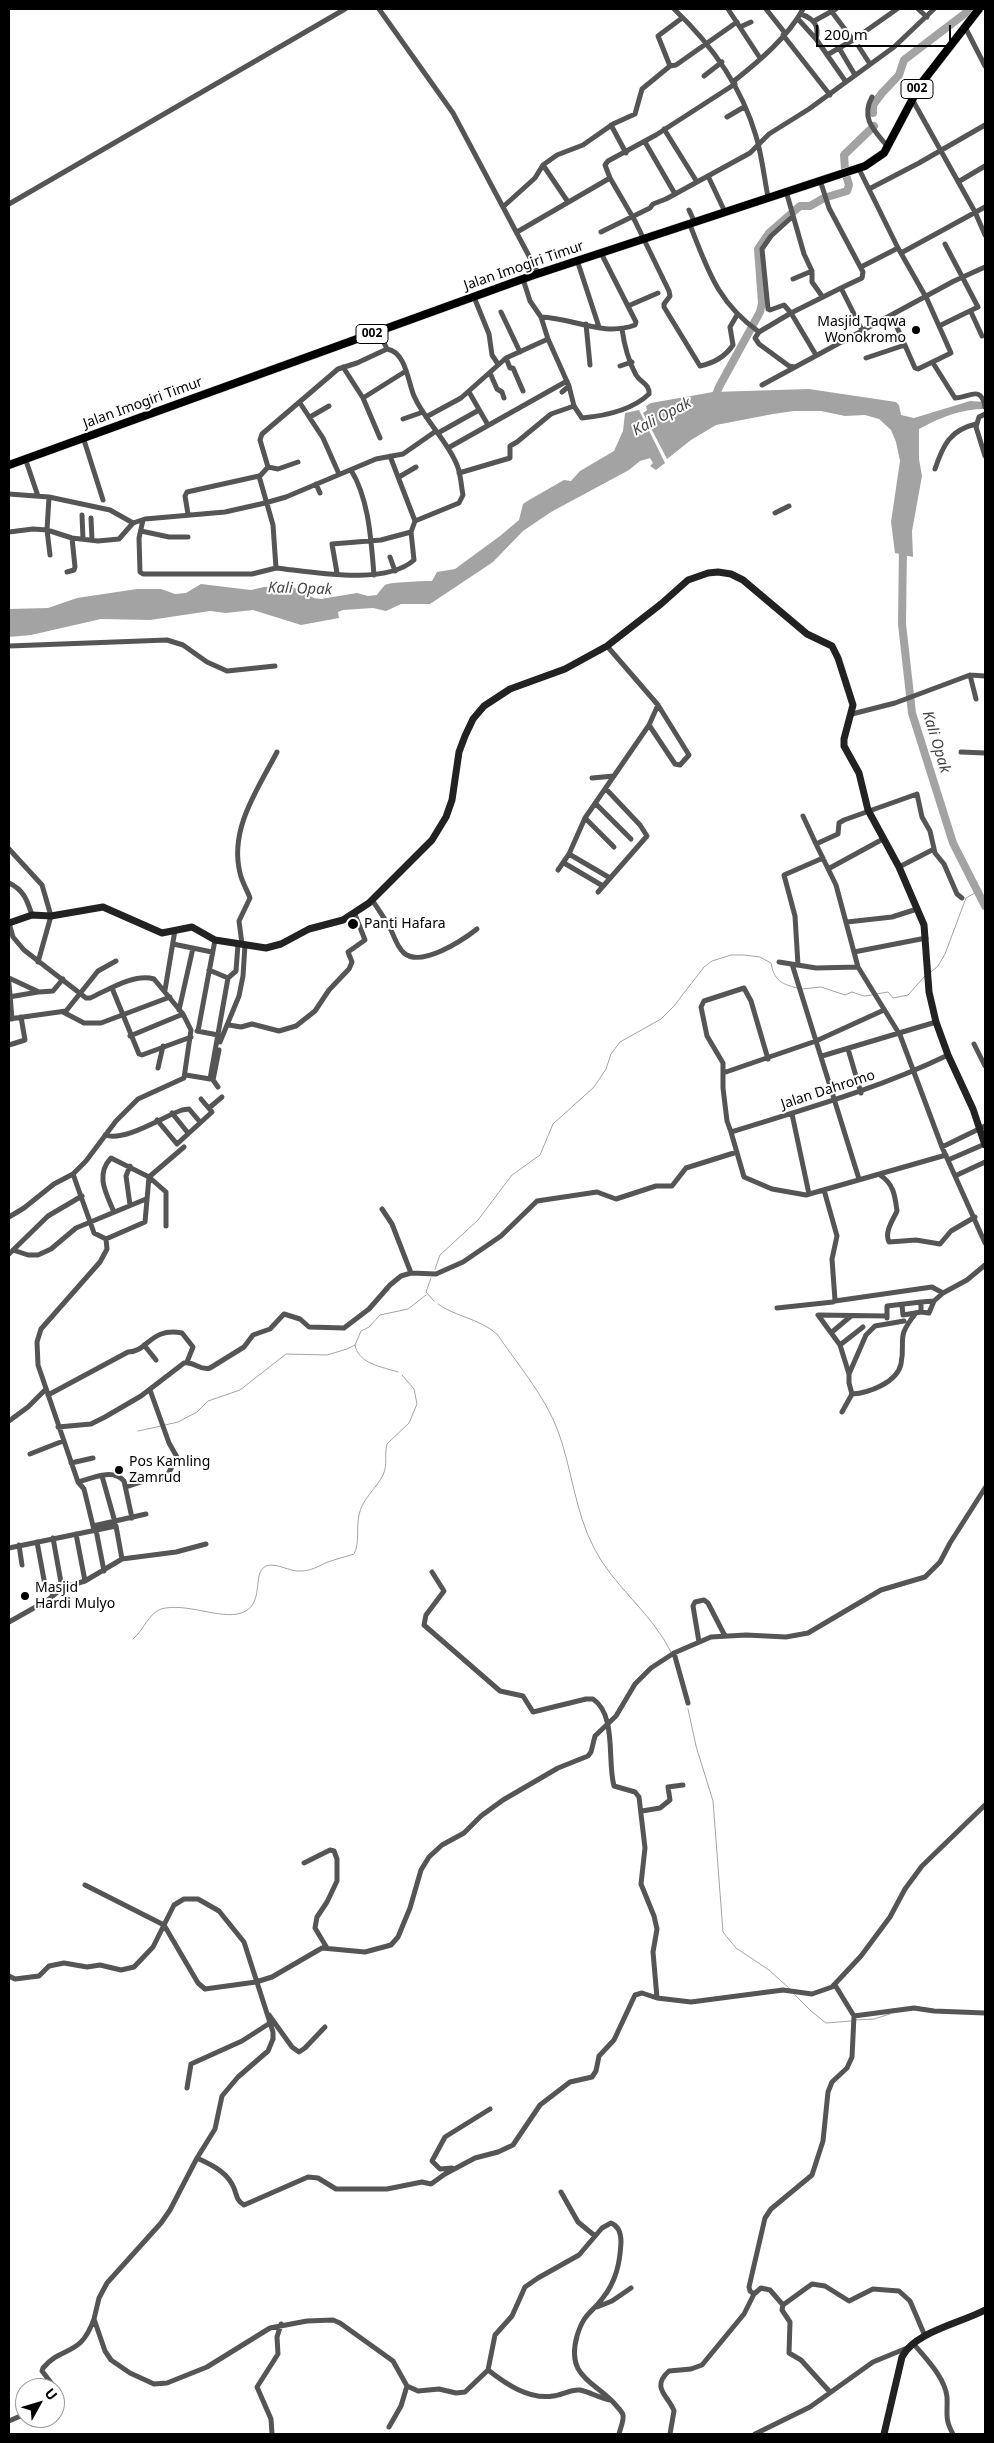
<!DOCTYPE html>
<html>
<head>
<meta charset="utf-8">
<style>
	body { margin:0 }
	#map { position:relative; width:994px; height:2443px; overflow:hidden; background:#fff; font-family:"Noto Sans",sans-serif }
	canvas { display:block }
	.frame { position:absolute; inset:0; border:10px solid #000; pointer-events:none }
	.north { position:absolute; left:15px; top:2378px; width:50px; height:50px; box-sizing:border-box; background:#fff; border:1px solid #999; border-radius:50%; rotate:51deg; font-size:14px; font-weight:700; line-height:20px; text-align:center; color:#000 }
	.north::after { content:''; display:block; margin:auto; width:18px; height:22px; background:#000; clip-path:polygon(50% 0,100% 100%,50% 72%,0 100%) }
	.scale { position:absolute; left:816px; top:25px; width:135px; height:22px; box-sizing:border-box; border:2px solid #000; border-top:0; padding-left:6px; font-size:15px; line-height:18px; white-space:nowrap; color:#000; -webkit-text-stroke:4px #fff; paint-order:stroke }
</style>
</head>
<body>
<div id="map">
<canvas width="994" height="2443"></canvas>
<div class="frame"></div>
<div class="north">U</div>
<div class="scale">200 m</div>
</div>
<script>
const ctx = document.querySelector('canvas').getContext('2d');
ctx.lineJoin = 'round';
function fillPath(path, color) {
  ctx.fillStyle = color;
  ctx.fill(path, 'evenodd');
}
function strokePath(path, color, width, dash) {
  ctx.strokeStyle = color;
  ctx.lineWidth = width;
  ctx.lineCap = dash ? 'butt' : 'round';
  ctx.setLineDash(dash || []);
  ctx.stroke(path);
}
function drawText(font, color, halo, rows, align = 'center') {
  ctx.font = font + ' "Noto Sans",sans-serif';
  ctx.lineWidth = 4;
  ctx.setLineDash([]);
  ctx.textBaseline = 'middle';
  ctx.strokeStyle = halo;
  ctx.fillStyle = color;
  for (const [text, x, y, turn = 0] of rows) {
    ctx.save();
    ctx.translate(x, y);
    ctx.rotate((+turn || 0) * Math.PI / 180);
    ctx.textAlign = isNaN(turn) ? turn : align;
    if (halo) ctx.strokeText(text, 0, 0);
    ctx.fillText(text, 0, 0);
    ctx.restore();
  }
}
fillPath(new Path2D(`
	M809,389L896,402L899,405L901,415L914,418L970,401L985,402V409C961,409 941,417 919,429V459L922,476L912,531L913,557L895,553L891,522L900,461L896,442L891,430L879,419L865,415L845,416L821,411H794L773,414L716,425L691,440L667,459L643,413L647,410L646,406L651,403L713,392Z
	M639,410L665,463L656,470L650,466L653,463L650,458L640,461L629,470L551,512L523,531L493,562L430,604H401L386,611L373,608L343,610L338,612L339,618L301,625L253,610L226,613L210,611L150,620L101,619L31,635L9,637V609L48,608L77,598L137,589H161L175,594L186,593L201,584L251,590L264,587L286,586L295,588L314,598L321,599L357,593L368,596L377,595C379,592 382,588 385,585C389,582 425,581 432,581L437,572L455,569L500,536L519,520L523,504L529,500L564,480L571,481L580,471L614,451L623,431L625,413Z`), '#a3a3a3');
strokePath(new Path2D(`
	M931,972L938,966L945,954L966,898L977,892
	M802,989L821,987L845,995L852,992L864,996L872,995
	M876,994L888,992L893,998L908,995L925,976
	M435,1269L440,1255L478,1220L512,1175L540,1155L553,1124L594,1087L606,1069L611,1054L620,1042L661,1019L674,1006L704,967L712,961L731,955H744L760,957L771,963C774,980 781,984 797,988
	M431,1278L426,1292L434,1301
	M438,1304C456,1317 478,1318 497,1334C518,1365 545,1396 558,1431C572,1469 575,1512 594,1548C613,1586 652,1613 671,1652
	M355,1345C358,1364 383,1367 398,1372
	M165,1425L178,1422L197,1412L208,1401L240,1390L286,1354L327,1355L347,1349L355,1345L361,1331L369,1327L380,1315L408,1309L426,1295
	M138,1431L161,1426
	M133,1639C143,1631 149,1613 161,1609C186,1602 221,1620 241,1613C266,1605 251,1573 266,1566C276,1562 290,1572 300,1571C312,1571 318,1566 328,1562C336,1559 345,1557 354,1554C360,1542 356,1528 359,1515C362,1499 376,1489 383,1475C388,1464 384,1455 387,1444L409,1423L417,1404L414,1389L402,1375
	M688,1709L696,1746L713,1801L723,1932L736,1948L769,1970L790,1989
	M794,1994L811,2011L826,2023L851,2021
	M855,2020L874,2019L890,2014`), '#a3a3a3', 1);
strokePath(new Path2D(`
	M873,113V105L882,93L899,75L904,60L971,9
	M845,169L844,155L874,126
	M827,197L847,191L849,185L846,175
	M713,402L719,387L760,312L762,303L758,249L769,233L800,206H810L824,198
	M903,545L902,624L912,713L953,843L985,906`), '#a3a3a3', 8);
const primary = new Path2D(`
	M9,465L531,276L865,166L884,153L920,85L979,9`);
strokePath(primary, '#dbdbdb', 9);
strokePath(new Path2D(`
	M379,9L453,113L538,273
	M674,9C712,45 741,85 756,136C762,156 764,177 768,197
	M728,9L760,58
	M766,9L785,33
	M918,9L927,17
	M832,12L853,40
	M800,14C813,18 820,25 816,39
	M798,19L816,39L846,82
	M814,21L836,9
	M740,27L751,22
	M965,27L985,66
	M783,35L830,95
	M859,47L870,64
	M839,48L855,75
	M827,55L853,40L897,9
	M670,66L676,65L737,22
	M704,76L722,62
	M734,81C758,62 788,37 803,9
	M735,84L656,135L608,161L605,165L610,178L635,221L669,291L670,296L664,304V307L700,366C714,363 725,357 733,345L730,327L737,315
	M872,97C860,119 875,131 888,147
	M912,99L975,212L985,235
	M727,117L744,107
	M611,125L626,153
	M664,129L697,182
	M645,142L675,194
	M543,165L568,202
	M859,169L898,248L927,299L951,353L918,369L915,368L892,316
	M708,176L725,212
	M820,180L829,208L863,272L862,278L841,288L862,330
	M958,182L985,166
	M869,189L919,163L985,125
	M786,191L804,254L812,271V282L822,296
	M9,204L345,9
	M504,206L535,178L543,165L557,155L583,145L613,124L635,114L642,89L670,66L658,36L682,18
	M689,210L695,223
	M793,216L771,236L762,249L768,309L770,310L784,305L791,313L841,288
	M690,225C708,270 717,302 759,332
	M517,232L610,178
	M601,232L650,208L653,204L666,199L750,153L769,134L809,109L894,47L934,9
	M901,253L985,207
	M577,260L599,327
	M861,267L898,248
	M523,279L530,301L541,317L548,339L569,386L574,406L582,418C604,416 631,411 649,394C650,384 641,383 636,375C629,362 624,344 622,329
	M793,279L812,271
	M474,297L489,334L492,355L498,364
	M628,306L658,293
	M501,312L520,352
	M971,312L982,336
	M541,317C573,318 604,337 635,325L636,322L601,253
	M586,324L590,365
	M939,326L978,307L945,244
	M506,358L510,368H513L523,391
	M866,358L905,345
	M933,363L955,398C969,398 981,384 985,407
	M620,366L632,362
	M343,367L363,398L406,371
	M794,367L789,366L759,344L755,338L759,332L791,313L816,355
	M490,373L497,389L502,392L504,398
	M762,385L954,281L985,267
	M469,392L488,425
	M562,392L569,386
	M363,398L380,438
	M300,403L323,438L339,474
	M985,414L979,417L976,427L985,456
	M310,417L329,406
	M426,417L461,398L506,358L548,339
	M403,419L423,412
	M438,433L479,410
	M83,437L103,500
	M448,448L567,381
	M390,456L415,521
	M25,458L38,496
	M268,467L278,469L298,462
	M935,469C943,445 950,430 976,424
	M351,470C369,499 371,540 374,575
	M459,473L510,458V446L517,442L551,414L574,406
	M260,476L268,467L260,440L262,434L338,369L357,363L387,349L379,332
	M399,477L416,467
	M316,484L320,493
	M9,494L49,497L110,510L133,523
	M49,497L47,530L50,555
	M775,513L789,506
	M82,515L83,539
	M91,518L92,540
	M143,520L139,538L140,572L143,574H252L276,568L273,525L259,476L187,492L185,496L188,514
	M141,531L169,537H188
	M9,532L33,529L47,530L72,538L98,541L119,539L133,523L145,519L225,512L265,503L286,497L376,459L403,454L436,431
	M390,557L395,571
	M276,568C313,572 385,586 414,560L411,532
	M67,572L74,570L75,567L72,538
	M337,573L332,544L381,540L411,532L415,521L459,503L463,495C461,486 461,474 457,465C447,440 425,421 414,396C408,382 406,352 387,349
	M9,646L167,640L183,645L207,662L227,671L275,666
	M607,646L658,705L689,755L680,765L675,764L649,725
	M970,675L976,699
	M852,714L895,703L970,675L985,676
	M961,752L985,753
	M592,778L614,776
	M595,803L631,839
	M803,816L816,844
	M585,818L614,847
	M9,849L42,885L51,916L38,962
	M569,854L610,878
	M564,863L603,886
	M899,867L934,849
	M828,869L883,839
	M558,870L569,854L585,818L649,725L658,705
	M9,883C24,890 27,900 32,915
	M598,892L647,836L640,825L606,789
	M962,898L957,894L944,864L935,853L930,831L922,817L917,794L844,820L839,823L838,834L816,844L836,885L858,967L900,1035L942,1147L985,1243
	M372,900C379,910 385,919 391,930C395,938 397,947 404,953C421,968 463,940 477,929
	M847,922L892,917L917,909
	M173,944L212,952
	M242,944L239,921L250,898C247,890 242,882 240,873C229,829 258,789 277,752
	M854,952L926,938
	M779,962L816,968L858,967
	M792,964L859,1179
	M798,965L795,916L784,875L823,858
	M209,970L228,978
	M9,978L39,992L53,991L63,979
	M9,983L12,1019
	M112,988L139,1054L142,1055L191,1037
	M165,990L175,930
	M9,997L38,992
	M179,1010L193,948
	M63,1012L84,1023H101L170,997
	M9,1019L66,1011L98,971L116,961
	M229,1025L241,1027L252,1024L279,1031L296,1026L315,1011L329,990L349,969L352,962L348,952L365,940L354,912
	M197,1031L218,1035
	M198,1031L215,940
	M130,1036L183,1014
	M220,1042L239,996L243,976L245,945
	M974,1044L985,1066
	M9,1045L25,1040L21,1017
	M848,1049L861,1093
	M822,1056L936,1022
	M158,1068L163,1046
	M723,1073L816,1041L884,1010
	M186,1075L210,1079L228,978L236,971L238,944
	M218,1087L213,1080L219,1050
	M209,1108L222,1097
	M172,1113L188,1133
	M792,1114L809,1194
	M157,1120L177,1144L212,1112L201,1099
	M731,1132L727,1121L723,1088V1063L707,1036L701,1007L704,1001L744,988L751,1001L768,1059
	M105,1135C125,1142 162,1117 182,1110L189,1109L200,1122
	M942,1147L985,1126
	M946,1155L806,1195L772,1189L744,1177L731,1132C805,1109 878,1089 948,1055
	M948,1160L985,1144
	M130,1166L126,1176L130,1205
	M73,1174L94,1233L106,1239L145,1222L149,1177L184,1147
	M880,1175C894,1184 895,1196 897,1211C893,1220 884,1232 889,1242L916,1240L940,1244L951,1231L975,1217
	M955,1176L985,1162
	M382,1209L392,1224L411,1273
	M114,1212C106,1193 95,1175 111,1158L149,1177L166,1192V1226
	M9,1217L24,1208L54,1184L73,1174L86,1161L116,1121L138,1099L184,1078L191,1030L183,1014L154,979C134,973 108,990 90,998H86L24,950L13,937L9,923
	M13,1250L28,1255H38L51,1249L76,1228L146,1199
	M9,1254L48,1216L82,1196
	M835,1301L932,1287L943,1293L967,1280L985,1265
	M902,1305L903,1315L921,1312L929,1313L934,1301L943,1293
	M777,1308L833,1302L835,1300L832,1259L837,1236L824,1190
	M921,1312V1302L934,1301
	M887,1318V1306L921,1302
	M832,1332L851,1316
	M144,1345L156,1360
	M840,1345L863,1327
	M849,1374L840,1345L818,1315L886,1316
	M852,1394L849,1383V1374L866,1335L875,1326L904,1321
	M48,1395L128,1352C148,1352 150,1327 182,1333L193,1347L187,1362
	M842,1412L852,1394C868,1393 897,1383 901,1364C906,1338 895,1339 916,1313
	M9,1421L28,1407L46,1389
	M58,1427L91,1424L105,1417L141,1396L184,1363C194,1361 200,1371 210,1368L244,1347L253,1335L270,1329L284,1314L300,1319L309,1327L344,1328L369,1309L390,1285L401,1276L411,1273L436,1274L463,1262L501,1236L537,1201L597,1192L616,1199L656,1186H672L686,1168L737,1152
	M30,1454L63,1441
	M71,1463L93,1458
	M102,1476L115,1522
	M78,1482C92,1478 113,1468 124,1481L132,1518
	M126,1487L144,1481L166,1478L177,1457L169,1443L150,1390
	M93,1526L146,1514
	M116,1526L122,1559
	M94,1530L84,1489L78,1482L38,1365L37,1342L41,1329L100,1262L107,1249L106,1239
	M96,1530L104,1571
	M76,1534L85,1581
	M53,1538L62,1588
	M37,1542L45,1585L54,1595
	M19,1545L22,1565
	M9,1548L116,1526
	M122,1559L176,1552L206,1544
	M432,1572L444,1591L426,1615L424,1625L500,1691L523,1696L533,1712L586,1699H593C617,1715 607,1762 614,1786L635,1792L639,1797L645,1848L641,1884L654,1916L657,1929L653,1952L657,1998L691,2002L783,1990L812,1994L832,1987L861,1956L890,1917L905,1889L922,1866L985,1805
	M9,1622L48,1600L62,1588L85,1581L122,1559
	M699,1642L693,1606L695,1602L704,1600L708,1603L725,1636
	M674,1653L688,1703
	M642,1811L660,1808L670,1800L668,1787L683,1785
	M304,1863L330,1850L334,1851L337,1859V1881L327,1902L317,1917L315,1928L327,1948
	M85,1885L164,1925L198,1983L205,1989L256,1982L272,1977L322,1948L365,1952L391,1945L398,1937L410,1908L421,1870L429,1857L442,1845L464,1833L481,1816L503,1800L558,1768L588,1756L591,1752L595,1736L616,1716L635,1684L651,1668L674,1653L711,1637L746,1635L786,1637L808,1633L881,1590L925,1577L940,1562L950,1543L985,1488
	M9,1976L15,1979L39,1976L49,1966L64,1963L87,1967L100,1965L121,1970L134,1967L153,1947L174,1905L184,1899H198L219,1911L244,1942L273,2032V2039L268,2051L238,2077L222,2096L215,2129L197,2158L170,2210L161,2223L107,2283L99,2298L94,2319L105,2351L111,2360L130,2373L154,2384L167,2383L207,2367L270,2328L307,2321L333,2320L340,2323L393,2361L407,2386L418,2391L439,2389L456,2393L465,2392L488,2370L495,2335L512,2316L525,2287L538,2278L579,2255L602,2228L611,2223C619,2226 621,2234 621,2242C620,2263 616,2282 602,2299C590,2315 584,2313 577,2336C566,2376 592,2380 614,2403C617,2407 622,2411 623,2415C624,2421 620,2429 619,2434
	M269,2015L292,2047L299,2052L305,2048L325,2027
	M854,2016L914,2008L934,2011L985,2013
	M187,2088L191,2064L242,2041L270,2023
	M197,2158C210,2164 225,2171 232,2184C237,2192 235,2200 244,2205L308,2177L318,2178L336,2189H387L422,2182L431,2184L445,2174L475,2158L498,2152L513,2145L540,2105L570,2082L592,2077L596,2071L599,2056L614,2040L635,1995L642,1993L657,1998
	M452,2168L440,2169L432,2161L445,2137L490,2109
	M561,2192L578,2222L595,2236
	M754,2294L750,2291L749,2287L765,2218L771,2209L812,2175L823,2141L828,2092L832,2082L847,2068L852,2057L854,2016L835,1985
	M783,2305L782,2310L790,2322L789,2353L801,2360L830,2392
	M597,2307L612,2301L631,2288
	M913,2343C925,2358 945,2377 947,2397C948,2413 944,2418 953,2434
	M488,2370C506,2384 529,2400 553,2396C562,2395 571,2389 580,2390C590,2392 599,2398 610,2400
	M50,2388L52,2384L42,2371L43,2368C64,2344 80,2358 94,2319
	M9,2421L25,2414
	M389,2427L401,2406L407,2386
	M272,2434L271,2419L257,2387L278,2354L277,2337L281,2324
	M670,2434L674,2411C669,2396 650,2388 669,2371L691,2369L702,2365L744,2314L754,2294L761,2288L770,2290L783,2305L812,2284L825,2286L849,2301L873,2289L899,2291L910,2301L925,2336
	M755,2434L810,2407L873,2362L907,2348`), '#555', 5);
strokePath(new Path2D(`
	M9,923L32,915L51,916L103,907L162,933L192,927L215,940L266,948L281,944L309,929L343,920L369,903L432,840L446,817L452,800L459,752L465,736L473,719L484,706L510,689L565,669L607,646L661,604L688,580L708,573L718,572L731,574L743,580L807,634L832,646L838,658L853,705L844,739V746L859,773L868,810L899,867L924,925L929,992L936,1022L948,1055L973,1109L985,1145
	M884,2434L902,2357C914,2332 961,2323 985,2310`), '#222', 7);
strokePath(primary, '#000', 8);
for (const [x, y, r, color] of [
	[916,330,5,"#000"],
	[353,924,6,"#000"],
	[119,1470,5,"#000"],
	[25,1596,5,"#000"]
]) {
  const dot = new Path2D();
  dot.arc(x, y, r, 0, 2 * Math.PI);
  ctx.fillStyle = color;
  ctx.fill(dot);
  strokePath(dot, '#fff', 2);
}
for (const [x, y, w] of [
	[917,89,32],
	[372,334,32]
]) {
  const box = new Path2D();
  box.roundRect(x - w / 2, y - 9.5, w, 19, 4);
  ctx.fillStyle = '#fff';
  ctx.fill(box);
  strokePath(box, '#000', 1);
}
drawText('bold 12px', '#000', null, [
	["002",917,89],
	["002",372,334]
]);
drawText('14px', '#000', '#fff', [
	["Jalan Imogiri Timur",524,266,-19],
	["Jalan Imogiri Timur",143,403,-20],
	["Jalan Dahromo",828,1090,-18]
]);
drawText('14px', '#000', '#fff', [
	["Masjid Taqwa",906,322,"right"],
	["Wonokromo",906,338,"right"],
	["Panti Hafara",364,924],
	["Pos Kamling",129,1462],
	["Zamrud",129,1478],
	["Masjid",35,1588],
	["Hardi Mulyo",35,1604]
], 'left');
drawText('italic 15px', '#444', '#fff', [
	["Kali Opak",662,417,-28],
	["Kali Opak",300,589,2],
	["Kali Opak",936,742,73]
]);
</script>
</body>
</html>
